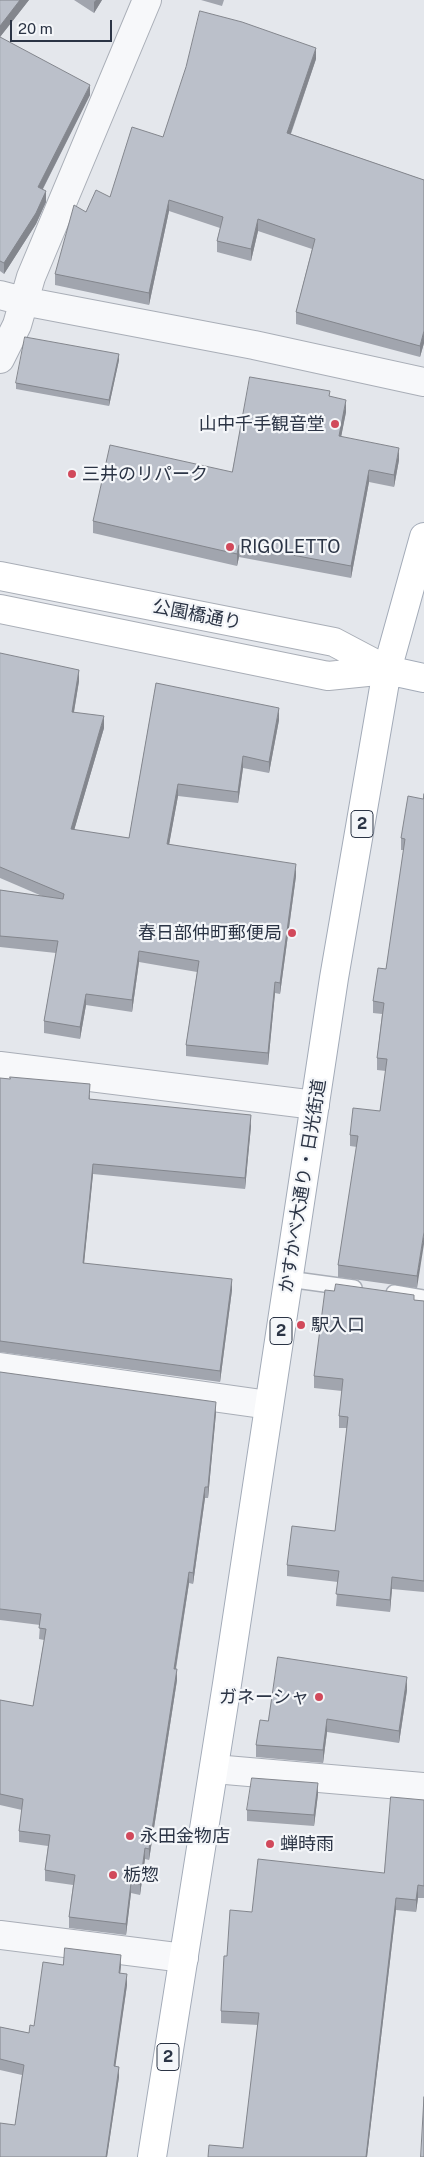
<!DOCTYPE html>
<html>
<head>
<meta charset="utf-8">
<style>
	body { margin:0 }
	#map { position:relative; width:424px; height:2157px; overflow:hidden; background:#e4e7ec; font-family:"Public Sans",sans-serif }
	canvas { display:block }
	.scale { position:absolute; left:10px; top:20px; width:102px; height:22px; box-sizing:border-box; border:2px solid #2b3445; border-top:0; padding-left:6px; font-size:15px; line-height:18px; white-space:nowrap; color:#2b3445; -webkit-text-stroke:4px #f4f6f9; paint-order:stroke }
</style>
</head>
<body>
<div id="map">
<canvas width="424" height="2157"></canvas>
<div class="scale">20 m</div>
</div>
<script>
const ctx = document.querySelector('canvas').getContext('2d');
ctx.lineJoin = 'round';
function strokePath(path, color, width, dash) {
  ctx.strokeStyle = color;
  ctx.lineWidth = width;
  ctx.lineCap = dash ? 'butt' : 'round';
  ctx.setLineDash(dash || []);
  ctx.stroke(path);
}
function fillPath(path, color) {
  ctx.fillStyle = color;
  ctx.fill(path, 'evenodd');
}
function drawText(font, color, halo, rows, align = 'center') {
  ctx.font = font + ' "Public Sans","Noto Sans JP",sans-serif';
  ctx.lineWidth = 4.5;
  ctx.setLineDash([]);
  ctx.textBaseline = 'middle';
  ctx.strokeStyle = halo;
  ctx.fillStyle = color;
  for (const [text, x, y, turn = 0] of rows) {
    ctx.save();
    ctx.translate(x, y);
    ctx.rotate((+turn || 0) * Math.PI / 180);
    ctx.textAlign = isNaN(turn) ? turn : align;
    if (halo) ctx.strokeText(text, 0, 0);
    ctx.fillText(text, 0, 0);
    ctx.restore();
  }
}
const service = new Path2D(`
	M288,1279L354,1288
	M394,1293L424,1298`);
const minor = new Path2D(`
	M0,295L23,301L254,345L424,382
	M0,359L17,325L31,277L147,0
	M0,1066L315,1105
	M0,1367L269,1405
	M214,1769L424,1787
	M0,1935L184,1958`);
const secondary = new Path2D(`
	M0,576L334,642L387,670
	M0,609L328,676L387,670`);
const primary = new Path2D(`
	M387,670L424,678
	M152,2157L227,1684L334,978L387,670L424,537`);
strokePath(service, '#a9aeb7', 18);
strokePath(minor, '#a9aeb7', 30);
strokePath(secondary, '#a9aeb7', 30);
strokePath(primary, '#a3abb8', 30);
strokePath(service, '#f7f8fa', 15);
strokePath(minor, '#f7f8fa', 28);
strokePath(secondary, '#fff', 28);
strokePath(primary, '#fff', 28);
fillPath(new Path2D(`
	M0,0H29L0,37L90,95L43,189L46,202L36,224L4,274L0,271Z
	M74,0H102L94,13Z
	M201,0H224L222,6Z
	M316,59L291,134L424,180V343L420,357L296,324V312L312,249L258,231L251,261L217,252V241L220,228L169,211L149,305L55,285V274L86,212L110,197L163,137Z
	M119,360L109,406L16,389V383Z
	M330,396L346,412L341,436L399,460L394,487L369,482L351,578L239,557L237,566L93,533V521L232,472Z
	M0,653L79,681L74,712L104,728L74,830L129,838L156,683L279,720L269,773L243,768L238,803L178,796L169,844L296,876L280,994L275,993L268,1065L186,1056V1045L197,972L139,962L132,1012L86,1005L80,1039L44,1033V1021L56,953L0,947V890L42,896L0,878Z
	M423,799L417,1288L338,1277V1265L357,1147L350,1146V1135L380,1111L386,1071L377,1070V1058L382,1014L373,1013V1001L386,969L404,850H401V838Z
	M0,1078L90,1095V1099L251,1126L245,1189L93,1174L84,1263L232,1290L220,1382L0,1352Z
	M414,1300L424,1301V1592L392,1589L390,1612L336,1606L338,1582L287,1576V1565L335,1531L347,1428H339V1416L342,1391L314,1388V1376Z
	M0,1372L216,1413L208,1498H205L193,1584L189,1583L176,1669L177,1680L149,1860L145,1859L140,1895L131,1893L126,1935L69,1928V1917L73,1885L45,1881V1870L48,1846L19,1842V1831L22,1810L0,1805V1700L33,1706L44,1640L39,1639L40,1625L0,1620Z
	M407,1690L399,1743L327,1732L323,1763L256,1757V1745L268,1721Z
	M318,1794L314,1826L247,1821V1810Z
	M424,1800V1898H418L416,1912L396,1910L367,2157H208L243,2148L258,2025L221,2023V2011L227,1956L252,1912L384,1873Z
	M63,1965L121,1966L120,1973L127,1985L115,2066L119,2077L107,2157H0L15,2125L22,2075L0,2070V2027L29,2033L34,2026Z`), '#a1a5ae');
fillPath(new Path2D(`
	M20,0H29L0,37V26Z
	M96,0H102L94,13V2Z
	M316,48V59L287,144V133Z
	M90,85V95L38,198V187Z
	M46,191V202L36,224L4,274V263Z
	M169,200V211L149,305V293Z
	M258,219V231L251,261V249Z
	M424,331V343L420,357V346Z
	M119,354V360L109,406V400Z
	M346,400V412L339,448V436Z
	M399,448V460L394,487V475Z
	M369,470V482L351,578V566Z
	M239,545V557L237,566V554Z
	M79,670V681L72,723V712Z
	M279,708V720L269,773V762Z
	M104,716V728L71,841V829Z
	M243,756V768L238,803V792Z
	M178,784V796L167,856V844Z
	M296,864V876L280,994V983Z
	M139,951V962L132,1012V1000Z
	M275,982V993L268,1065V1053Z
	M86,994V1005L80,1039V1027Z
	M251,1115V1126L245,1189V1178Z
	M93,1164V1174L83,1274V1263Z
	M424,1232V1244L417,1288V1276Z
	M232,1279V1290L220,1382V1371Z
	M216,1402V1413L208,1498V1487Z
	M205,1487V1498L193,1584V1573Z
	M189,1572V1583L174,1679V1669Z
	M392,1577V1589L390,1612V1600Z
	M177,1669V1680L149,1860V1849Z
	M407,1677V1690L399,1743V1731Z
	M327,1719V1732L323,1763V1750Z
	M318,1783V1794L314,1826V1815Z
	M145,1848V1859L140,1895V1884Z
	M131,1883V1893L126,1935V1924Z
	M418,1885V1898L416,1912V1900Z
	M396,1898V1910L367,2157H366Z
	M121,1955V1966L119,1983V1973Z
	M127,1974V1985L114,2076V2066Z
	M119,2067V2077L107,2157H106Z`), '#83868d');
const building = new Path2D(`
	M0,0H20L0,26Z
	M200,11L242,22L316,48L287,133L424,180V331L420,346L296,312L315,239L258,219L251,249L217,241L223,217L169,200L149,293L55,274L74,205L86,212L96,190L110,197L132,127L163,137L186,67Z
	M0,37L90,85L38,187L46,191L36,213L4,263L0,261Z
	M25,337L119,354L109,400L16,383Z
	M250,377L330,391L329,396L346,400L339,436L399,448L394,475L369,470L351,566L239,545L237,554L93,521L110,445L232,472Z
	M0,653L79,670L72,712L104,716L71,829L129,838L156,683L279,708L269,762L243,756L238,792L178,784L167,844L296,864L280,983L275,982L268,1053L186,1045L199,961L139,951L132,1000L86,994L80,1027L44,1021L58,941L0,936V890L63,899L64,894L0,867Z
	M424,794V1232L417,1276L338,1265L358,1136L350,1135L353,1108L380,1111L387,1059L377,1058L384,1003L373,1001L378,968L386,969L405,839L401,838L408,796L423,799Z
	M10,1077L90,1084L89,1099L251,1115L245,1178L93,1164L83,1263L232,1279L220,1371L0,1341V1078L10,1079Z
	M336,1284L414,1295V1300L424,1301V1581L392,1577L390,1600L336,1594L339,1571L287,1565L292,1526L335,1531L348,1417L339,1416L343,1379L314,1376L325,1290L334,1291Z
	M0,1372L216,1402L208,1487H205L193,1573L189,1572L174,1669H177L149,1849L145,1848L140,1884L131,1883L126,1924L69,1917L75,1875L45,1870L50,1835L19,1831L23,1799L0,1794V1700L33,1706L46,1629L39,1628L41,1614L0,1609Z
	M278,1657L407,1677L399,1731L327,1719L323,1750L256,1745L260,1720L268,1721Z
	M252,1778L318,1783L314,1815L247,1810Z
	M391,1797L424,1800V1886L418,1885L416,1900L396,1898L366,2157H208L209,2145L243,2148L259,2013L221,2011L224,1956H227L230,1910L252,1912L258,1859L384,1873Z
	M65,1948L121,1955L119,1973L127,1974L114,2066L119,2067L106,2157H0V2123L15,2125L24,2065L0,2059V2027L29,2033L30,2025L34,2026L43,1962L63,1965Z
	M424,2097V2157H421Z`);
fillPath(building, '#bbc0ca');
strokePath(building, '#83868d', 1);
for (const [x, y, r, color] of [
	[335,424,5,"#d1495b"],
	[72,474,5,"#d1495b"],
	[230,547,5,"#d1495b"],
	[292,933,5,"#d1495b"],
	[301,1325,5,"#d1495b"],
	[319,1697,5,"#d1495b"],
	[130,1836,5,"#d1495b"],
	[270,1844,5,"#d1495b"],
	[113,1875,5,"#d1495b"]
]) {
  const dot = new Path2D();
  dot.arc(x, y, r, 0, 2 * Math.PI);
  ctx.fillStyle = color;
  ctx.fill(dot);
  strokePath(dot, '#f4f6f9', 2);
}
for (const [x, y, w] of [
	[362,824,22],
	[281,1331,22],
	[168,2057,22]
]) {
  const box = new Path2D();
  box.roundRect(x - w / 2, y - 13.5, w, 27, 4);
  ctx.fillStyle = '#f4f6f9';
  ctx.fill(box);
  strokePath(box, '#2b3445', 1);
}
drawText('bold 16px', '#2b3445', null, [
	["2",362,824],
	["2",281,1331],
	["2",168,2057]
]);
drawText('18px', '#2b3445', '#f4f6f9', [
	["山中千手観音堂",325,424,"right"],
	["三井のリパーク",82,474],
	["RIGOLETTO",240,547],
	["春日部仲町郵便局",282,933,"right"],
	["駅入口",311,1325],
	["ガネーシャ",309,1697,"right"],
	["永田金物店",140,1836],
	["蝉時雨",280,1844],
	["栃惣",123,1875]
], 'left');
drawText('18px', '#2b3445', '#f4f6f9', [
	["公園橋通り",197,615,11],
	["かすかべ大通り・日光街道",303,1186,-81]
]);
</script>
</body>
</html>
